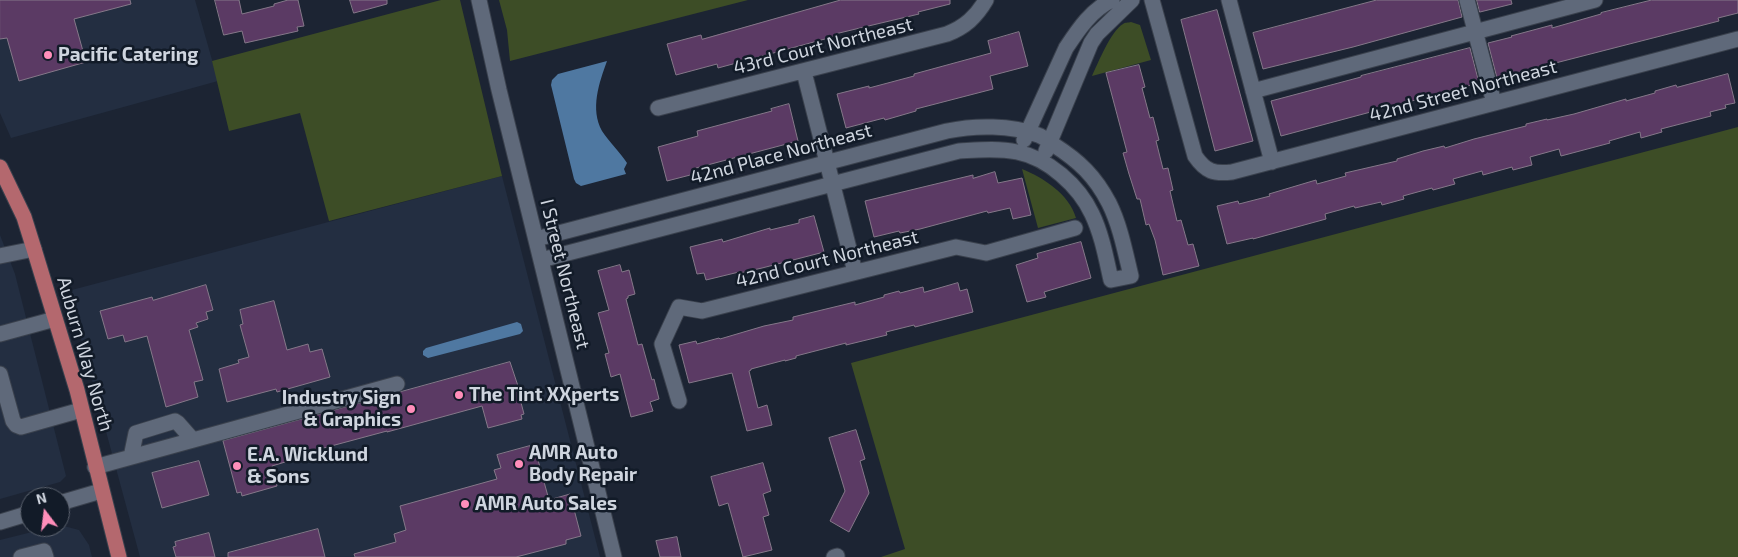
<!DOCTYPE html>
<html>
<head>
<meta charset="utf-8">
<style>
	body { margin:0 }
	#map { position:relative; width:1738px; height:557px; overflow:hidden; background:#1c2433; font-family:"Exo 2",sans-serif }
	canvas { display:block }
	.north { position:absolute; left:20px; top:487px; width:50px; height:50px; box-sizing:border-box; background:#121b28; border:1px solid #5e6571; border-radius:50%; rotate:345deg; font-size:14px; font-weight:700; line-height:20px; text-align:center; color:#cfd5df }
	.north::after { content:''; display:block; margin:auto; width:18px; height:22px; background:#ff8eba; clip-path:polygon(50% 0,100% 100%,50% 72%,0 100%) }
</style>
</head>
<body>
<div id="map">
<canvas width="1738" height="557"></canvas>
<div class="north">N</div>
</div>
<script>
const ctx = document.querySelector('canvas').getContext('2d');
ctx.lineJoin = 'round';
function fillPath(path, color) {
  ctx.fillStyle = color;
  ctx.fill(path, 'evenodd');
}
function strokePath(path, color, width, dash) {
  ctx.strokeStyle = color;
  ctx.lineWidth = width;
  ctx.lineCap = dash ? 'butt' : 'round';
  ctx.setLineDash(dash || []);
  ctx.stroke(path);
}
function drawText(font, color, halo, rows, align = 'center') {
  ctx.font = font + ' "Exo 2",sans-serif';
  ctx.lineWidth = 5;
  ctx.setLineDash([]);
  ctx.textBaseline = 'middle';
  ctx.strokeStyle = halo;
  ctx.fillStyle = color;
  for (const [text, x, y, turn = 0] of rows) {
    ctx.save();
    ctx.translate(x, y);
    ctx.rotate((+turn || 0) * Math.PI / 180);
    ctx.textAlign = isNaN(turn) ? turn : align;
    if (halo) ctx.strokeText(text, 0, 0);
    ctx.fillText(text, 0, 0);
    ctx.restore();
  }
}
fillPath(new Path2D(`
	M0,0H195L218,81L11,138L0,113Z
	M502,176L600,557H140L68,291Z
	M0,235L15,274L66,476L60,482L0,499Z
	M60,525L79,530L89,545L92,557H0V540L52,527H60Z`), '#232e41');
fillPath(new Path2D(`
	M441,0H460L502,176L329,221L300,113L229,131L212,61Z
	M499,0H748L510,61L507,30Z
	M1131,22L1140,25L1151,60L1092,76C1098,63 1111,31 1123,24C1125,22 1128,23 1131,22Z
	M1738,127V557H881L905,549L851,363Z
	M1022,169C1044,178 1069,194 1076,218L1038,228Z`), '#3d4d26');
fillPath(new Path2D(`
	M607,61C599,83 590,109 602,131C609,142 620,152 627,163L624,169L626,174L581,186L576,183L574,179L551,85L552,80L558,74Z
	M517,322L521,324L523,331L520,334L428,358L423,355V351L426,348Z`), '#4f78a1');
const building = new Path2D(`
	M0,0H130L131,4L74,19L86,62L19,81L7,38L0,39Z
	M215,0H239L242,14L274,6V4L288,0H298L304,26L297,27L298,31L245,43L242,31L224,35Z
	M350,0H387V4L354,13Z
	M841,0H950V4L918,12L919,14L860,28L835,34L836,36L718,68L717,64L676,75L667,44L701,35L702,39Z
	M1377,0H1458L1462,17L1353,47L1263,69L1253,33Z
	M1477,0H1511L1512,4L1480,12Z
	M1652,0H1738V13L1718,18L1719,21L1497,78L1488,43L1512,37L1511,36L1552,25V28L1601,14V13Z
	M1217,10L1253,141L1215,151L1181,20Z
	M1019,32L1028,66L990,76L993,89L916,109V111L885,120L884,118L846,128L837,94L869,86V88L914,76V74L991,53L988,41Z
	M1470,48L1479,83L1281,136L1271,101L1361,77V76Z
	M1139,65L1145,87L1142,88L1150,118L1153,117L1159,140L1156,141L1163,169L1168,168L1173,190L1170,191L1177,221L1181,220L1188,245L1193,244L1199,266L1163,275L1155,240L1149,224L1146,225L1140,199H1137L1129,174L1123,153L1127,152L1106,73Z
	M1728,74L1735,103L1725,105L1726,108L1710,112L1711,116L1661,129L1662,132L1641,138L1640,132L1609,141L1610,143L1561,156L1559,149L1530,157L1532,165L1513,170L1512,167L1483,175L1482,171L1453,179L1455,184L1433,190L1432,188L1403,196L1404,199L1382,205L1381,202L1355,208L1354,206L1325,214L1326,219L1253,239V238L1227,244L1217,206L1238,201L1239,204L1270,196L1269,194L1316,180L1317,184L1346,176L1345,173L1397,161V159L1423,151L1444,146L1445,148L1474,139L1526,126V124L1547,119V120L1574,114L1626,99V101L1655,93V91L1676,85L1677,87Z
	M789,104L798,141L696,168L698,173L667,181L658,147L698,136L697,131L772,111L771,109Z
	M995,172L998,183L1022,178L1031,215L1013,219L1010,208L988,213L987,211L920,229L900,233L899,231L874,237L865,201L973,175V178Z
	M814,216L824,252L762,268L740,273L739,272L706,280L704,273L697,274L690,247L722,239L723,242L770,228V230L799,223V220Z
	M1081,242L1091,278L1044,292L1046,297L1027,302L1016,265L1038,258L1037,254Z
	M620,265L622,272L629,270L635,294L628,296V298L626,299L638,345L642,344L652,380L654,379L659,399L650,402L653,411L631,417L620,374L611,377L605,354L609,353L598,313L609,310L598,271Z
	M958,283L960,291L967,289L973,312L915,327L914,325L886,332L887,335L846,345V343L796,356V358L785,361V360L751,369V370L749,371L758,408L767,405L772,425L747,431L732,373L689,383L679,345L696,341L697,344L719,338L720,339L764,326L793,320V317L855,302V305L884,297V295L899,291L900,293L923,287L924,292Z
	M206,285L213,310L206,312L208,319L196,323L198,327L189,330L203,380L194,382L198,397L166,407L147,336L125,342L123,335L108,339L100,311L152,297L153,300Z
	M274,301L287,350L308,344L310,352L322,349L330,377L277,392L276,389L227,402L219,369L239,363L238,360L249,357L240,325L243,324L240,310Z
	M510,362L521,395H519L524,414L521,415L522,419L488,428L482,406L387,432V431L294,456L295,459L272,466L277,486L242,496L241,492L237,493L223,441Z
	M856,430L865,459L860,461L869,493L849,532L830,521L845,491L829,438Z
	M530,446L531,450L535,449L549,500L570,494L581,536L566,540V544L516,557H355L354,554L396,542L394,534L406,530L400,506L497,479L494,470L501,468L497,455Z
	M199,461L209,495L162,508L152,473Z
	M763,463L771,491L763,494L769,515L763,517L772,550L743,557L728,503L719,506L711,477Z
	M318,529L325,557H228V553Z
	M209,533L215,557H176L173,547L176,546L175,542Z
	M677,537L681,557H660L656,541Z`);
fillPath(building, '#5b3a64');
strokePath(building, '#857889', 1);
const minor = new Path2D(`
	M479,0L499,90L614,557
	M1152,0L1195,156C1206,172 1214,174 1232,172L1738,39
	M1229,0L1272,162
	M1467,0L1494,103
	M804,72L855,272
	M1253,91L1595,0
	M658,108L947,34C965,27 976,17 986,0
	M1024,140L1066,48C1078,30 1091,10 1112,0
	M1046,151L1091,43L1097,34L1132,0
	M536,239L947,131C975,125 1011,125 1038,135C1044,137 1049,142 1054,145C1079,161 1095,176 1109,203C1120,225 1125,251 1131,276L1111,280C1106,258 1102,235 1092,214C1079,186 1048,158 1017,152C998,148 978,150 959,151L541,260
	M0,256L34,249
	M0,334L55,319
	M0,374L13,421L16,425L21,427L81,410
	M679,401L662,344L679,307L702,311L956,247L986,253L1075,228
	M131,457L136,433L175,421L178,423L193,440
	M95,467L397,384
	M60,503L101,491
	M0,522L30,513
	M21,557L44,551L46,557
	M834,557L837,556`);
const major = new Path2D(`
	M0,167L24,217L34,249L77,390L119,557`);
strokePath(minor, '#3a414d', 17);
strokePath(major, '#3a414d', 17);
strokePath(minor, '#5f697a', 15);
strokePath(major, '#b4686e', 15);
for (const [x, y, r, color] of [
	[48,55,5,"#ff8eba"],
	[459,395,5,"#ff8eba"],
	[411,409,5,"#ff8eba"],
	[519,464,5,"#ff8eba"],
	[237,466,5,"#ff8eba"],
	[465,504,5,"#ff8eba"]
]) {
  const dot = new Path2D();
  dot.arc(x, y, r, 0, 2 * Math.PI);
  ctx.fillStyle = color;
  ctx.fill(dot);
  strokePath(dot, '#121b28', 2);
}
drawText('19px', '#cfd5df', '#121b28', [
	["43rd Court Northeast",823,46,-14],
	["42nd Street Northeast",1463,91,-15],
	["42nd Place Northeast",781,154,-15],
	["42nd Court Northeast",827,259,-14],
	["I Street Northeast",565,274,76],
	["Auburn Way North",85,354,74]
]);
drawText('bold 19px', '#cfd5df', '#121b28', [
	["Pacific Catering",58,55],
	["The Tint XXperts",469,395],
	["Industry Sign",401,398,"right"],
	["& Graphics",401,420,"right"],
	["AMR Auto",529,453],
	["Body Repair",529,475],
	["E.A. Wicklund",247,455],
	["& Sons",247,477],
	["AMR Auto Sales",475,504]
], 'left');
</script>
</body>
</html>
